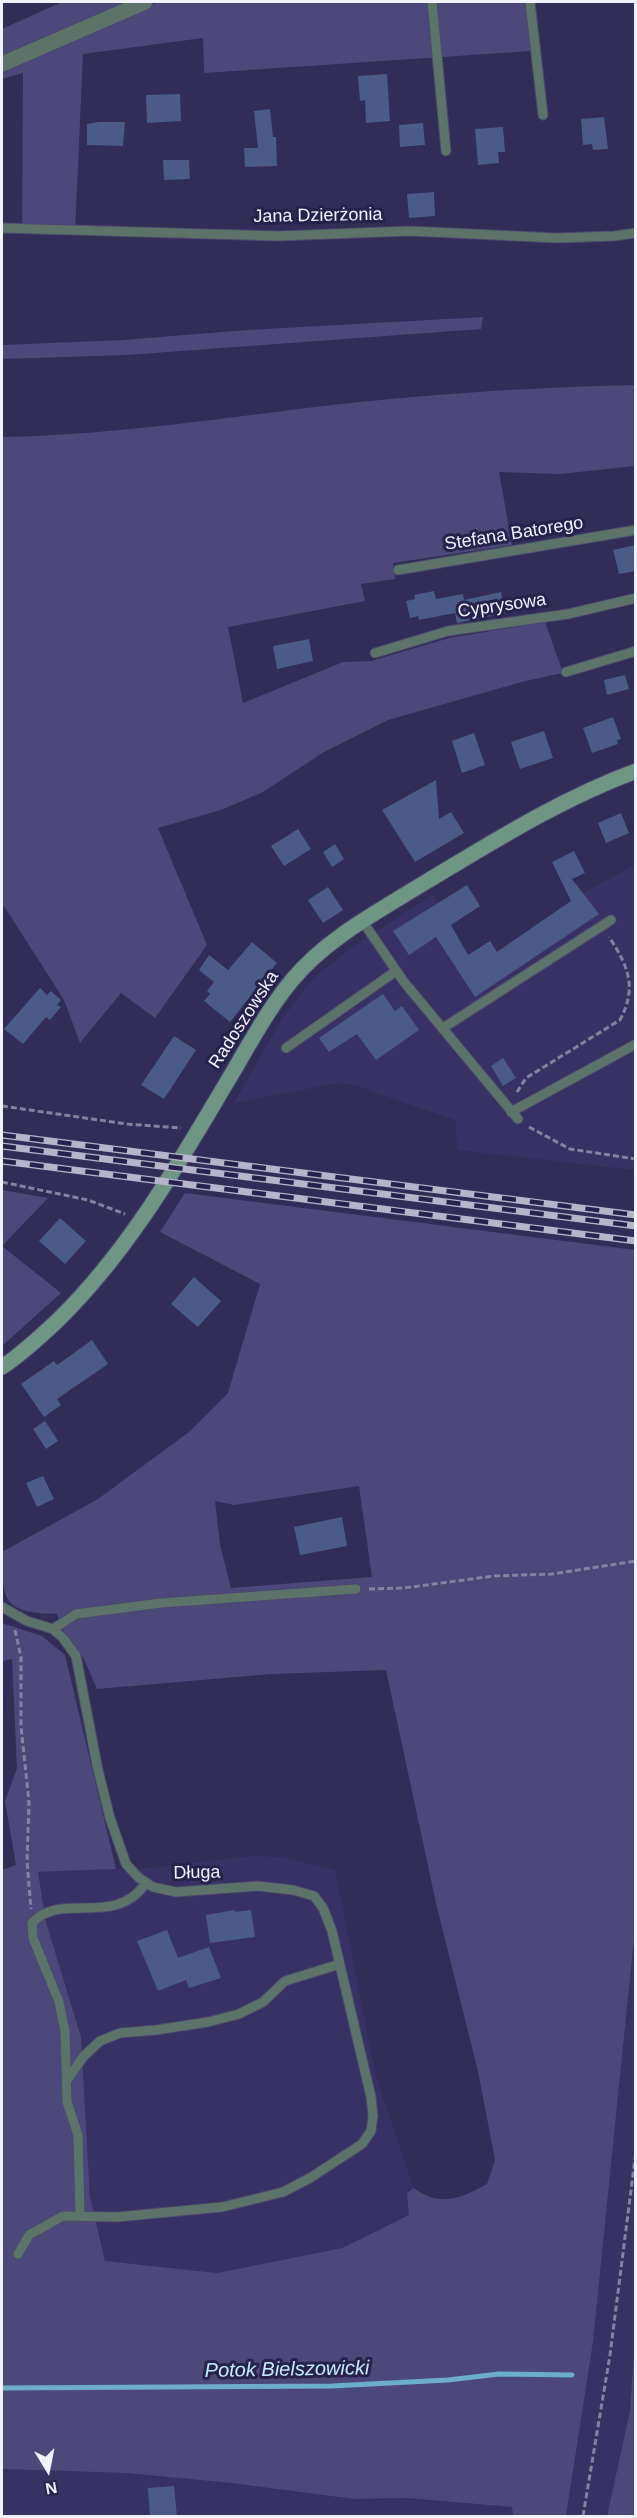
<!DOCTYPE html>
<html>
<head>
<meta charset="utf-8">
<style>
	body { margin:0 }
	#map { position:relative; width:637px; height:2518px; overflow:hidden; background:#312d57; font-family:Arial,sans-serif }
	canvas { display:block }
	.frame { position:absolute; inset:0; border:3px solid #f2f2fd; pointer-events:none }
	.north { position:absolute; left:18px; top:2440px; width:60px; height:60px; -webkit-text-stroke:4px #27224c; paint-order:stroke; rotate:170deg; font-size:16px; font-weight:700; line-height:24px; text-align:center; color:#f2f2fd }
	.north::after { content:''; display:block; margin:auto; width:21px; height:27px; background:#f2f2fd; clip-path:polygon(50% 0,100% 100%,50% 72%,0 100%) }
</style>
</head>
<body>
<div id="map">
<canvas width="637" height="2518"></canvas>
<div class="frame"></div>
<div class="north">N</div>
</div>
<script>
const ctx = document.querySelector('canvas').getContext('2d');
ctx.lineJoin = 'round';
function fillPath(path, color) {
  ctx.fillStyle = color;
  ctx.fill(path, 'evenodd');
}
function strokePath(path, color, width, dash) {
  ctx.strokeStyle = color;
  ctx.lineWidth = width;
  ctx.lineCap = dash ? 'butt' : 'round';
  ctx.setLineDash(dash || []);
  ctx.stroke(path);
}
function drawText(font, color, halo, rows, align = 'center') {
  ctx.font = font + ' Arial,sans-serif';
  ctx.lineWidth = 6;
  ctx.setLineDash([]);
  ctx.textBaseline = 'middle';
  ctx.strokeStyle = halo;
  ctx.fillStyle = color;
  for (const [text, x, y, turn = 0] of rows) {
    ctx.save();
    ctx.translate(x, y);
    ctx.rotate((+turn || 0) * Math.PI / 180);
    ctx.textAlign = isNaN(turn) ? turn : align;
    if (halo) ctx.strokeText(text, 0, 0);
    ctx.fillText(text, 0, 0);
    ctx.restore();
  }
}
fillPath(new Path2D(`
	M635,865V1170L458,1150L455,1120L354,1085L338,1083L234,1103L282,1019L315,976L354,946L433,895L468,955L490,941L497,951L583,893Z
	M251,1856L282,1857L335,1870L376,2077L414,2188L407,2193L409,2215L342,2248L217,2273L105,2261L90,2197L81,2037L46,1922L38,1872L149,1868Z
	M635,1918L636,2338L630,2411L607,2516H566L593,2342Z
	M2,2469L127,2473L231,2483L354,2499L406,2498L512,2507L513,2516H2Z`), '#383264');
fillPath(new Path2D(`
	M62,2H126L2,56V29Z
	M159,2H527L531,51L204,73L203,38L83,54L75,232L22,234L23,73L2,79V73L66,41Z
	M483,317L481,329L127,355L2,359V345L123,340L247,330Z
	M635,385V466L560,474L499,472L512,545L393,563L395,579L361,584L365,601L228,627L243,703L343,662L371,661L449,638L545,622L563,673L525,681L388,720L324,752L263,792L221,810L158,828L207,945L155,1018L121,993L80,1043L64,1000L4,906L2,910V437C118,435 234,416 350,403C445,393 540,387 635,385Z
	M2,1190L48,1198L2,1246L61,1293L2,1346Z
	M185,1193L635,1250L636,1918L593,2342L566,2516H513L512,2507L406,2498L354,2499L231,2483L127,2473L2,2469V1870L16,1865L5,1801L17,1768L12,1659L2,1661V1623L42,1636L65,1655L116,1869L38,1872L46,1922L81,2037L90,2197L105,2261L217,2273L342,2248L409,2215L407,2193L414,2188C440,2208 461,2198 487,2184L495,2160L478,2071L436,1903L386,1670L271,1674L97,1689L83,1657L63,1630L57,1614C3,1613 2,1601 2,1552L98,1499L189,1432L228,1393L260,1284L160,1232ZM359,1486L372,1577L231,1588L220,1545L215,1501L234,1505Z
	M635,2338V2516H607L630,2411Z`), '#4c487a');
strokePath(new Path2D(`
	M2,2388L332,2386L448,2380L499,2374L572,2375`), '#6caec8', 5);
fillPath(new Path2D(`
	M387,74L390,121L366,123L365,100L360,101L358,76Z
	M180,94L181,121L147,123L146,95Z
	M270,109L273,137H276L277,166L245,167L244,148H258L254,111Z
	M604,117L608,149L593,150L592,144L583,145L581,119Z
	M99,122H125L123,146L87,145V124Z
	M423,123L425,145L400,147L399,125Z
	M503,127L505,152H498L499,163L478,165L475,129Z
	M163,160H189L190,179L164,180Z
	M434,192L435,216L409,218L407,194Z
	M636,545V571L619,574L613,550Z
	M434,591L436,599L463,594L464,600L501,592L505,613L457,623L455,613L419,620L418,616L410,618L406,601L415,599L414,595Z
	M309,639L313,661L277,669L273,646Z
	M625,675L629,689L607,695L604,680Z
	M613,717L621,739L617,740L618,744L592,753L583,728Z
	M544,731L553,758L520,769L511,742Z
	M474,733L485,765L462,773L452,741Z
	M436,780L439,819L451,812L464,833L415,862L382,810Z
	M621,813L629,833L606,843L598,823Z
	M298,829L311,849L284,866L271,846Z
	M335,844L344,859L332,867L323,852Z
	M574,851L585,873L572,879L599,914L475,997L436,937L409,955L393,931L467,885L480,906L451,925L468,955L490,941L497,952L571,901L552,862Z
	M328,887L343,910L323,923L308,900Z
	M252,942L277,963L230,1022L204,1001L210,994L207,991L214,982L199,970L209,955L228,970Z
	M40,988L47,995L51,991L61,1000L57,1005L61,1007L50,1020L46,1017L23,1044L4,1029Z
	M383,994L395,1011L402,1006L419,1030L376,1060L357,1034L329,1052L319,1038Z
	M174,1036L196,1050L164,1099L141,1085Z
	M503,1058L516,1078L503,1086L491,1066Z
	M60,1218L86,1241L65,1264L39,1241Z
	M194,1277L221,1301L198,1327L171,1304Z
	M92,1340L108,1364L57,1399L61,1405L44,1417L21,1384L54,1361L57,1365Z
	M45,1421L58,1441L46,1449L33,1429Z
	M43,1476L54,1499L37,1507L26,1483Z
	M342,1517L347,1546L300,1555L294,1527Z
	M235,1910V1912L251,1910L255,1937L210,1943L206,1915Z
	M167,1930L178,1958L209,1947L221,1978L189,1988L186,1980L158,1991L137,1941Z
	M174,2486L177,2517H150L148,2488Z`), '#495b86');
const lane = new Path2D(`
	M432,2L446,151
	M530,2L543,115
	M2,228L278,236L410,231L557,238L614,236L636,233
	M398,570L636,530
	M375,653L448,631L568,614L636,598
	M566,672L636,651
	M363,922L404,982L518,1119
	M443,1028L611,920
	M286,1048L396,971
	M511,1112L636,1044
	M2,1607L27,1621L53,1629L63,1638L76,1656L98,1770L110,1818L126,1864L139,1878L153,1887L176,1892L258,1886L293,1890L314,1896L323,1908L332,1931L371,2097L373,2116L371,2131L362,2144L310,2178L283,2192L222,2207L117,2217L63,2216L29,2235L18,2254
	M53,1629L76,1614L161,1603L356,1589
	M68,2079L83,2057L100,2041L120,2033L156,2030L208,2022L239,2014L263,2002L285,1981L340,1964
	M80,2216L78,2135L67,2102L65,2031L59,2002L33,1938L32,1923C63,1890 114,1929 146,1883`);
const street = new Path2D(`
	M2,64L145,2`);
const secondary = new Path2D(`
	M2,1367C22,1354 40,1337 57,1321C128,1252 177,1166 227,1082C248,1047 267,1010 293,979C327,938 379,911 424,883C493,842 560,799 636,771`);
strokePath(lane, '#4c496e', 11);
strokePath(street, '#4c496e', 17);
strokePath(secondary, '#4c496e', 17);
strokePath(new Path2D(`
	M517,1092L526,1078L620,1020C637,988 629,967 609,937
	M2,1106L127,1124L181,1128
	M529,1127L570,1149L636,1159
	M2,1182L88,1200L125,1214
	M369,1589L404,1588L494,1576L552,1574L636,1561
	M15,1630L21,1657V1727L29,1802L27,1861L31,1909
	M583,2516L610,2355L636,2151`), '#85829f', 3, [6, 3]);
strokePath(lane, '#5b7368', 9);
strokePath(street, '#5b7368', 15);
strokePath(secondary, '#6f9685', 15);
const rail = new Path2D(`
	M2,1135L636,1215
	M2,1146L636,1226
	M2,1161L636,1241`);
strokePath(rail, '#b5b4c9', 7);
strokePath(rail, '#27224c', 4.5, [14]);
drawText('18px', '#f2f2fd', '#27224c', [
	["Jana Dzierżonia",318,216,-1],
	["Stefana Batorego",514,534,-9],
	["Cyprysowa",502,606,-8],
	["Radoszowska",244,1020,-57],
	["Długa",197,1873,-1]
]);
drawText('italic 20px', '#c1ecff', '#27224c', [
	["Potok Bielszowicki",287,2370,-1]
]);
</script>
</body>
</html>
